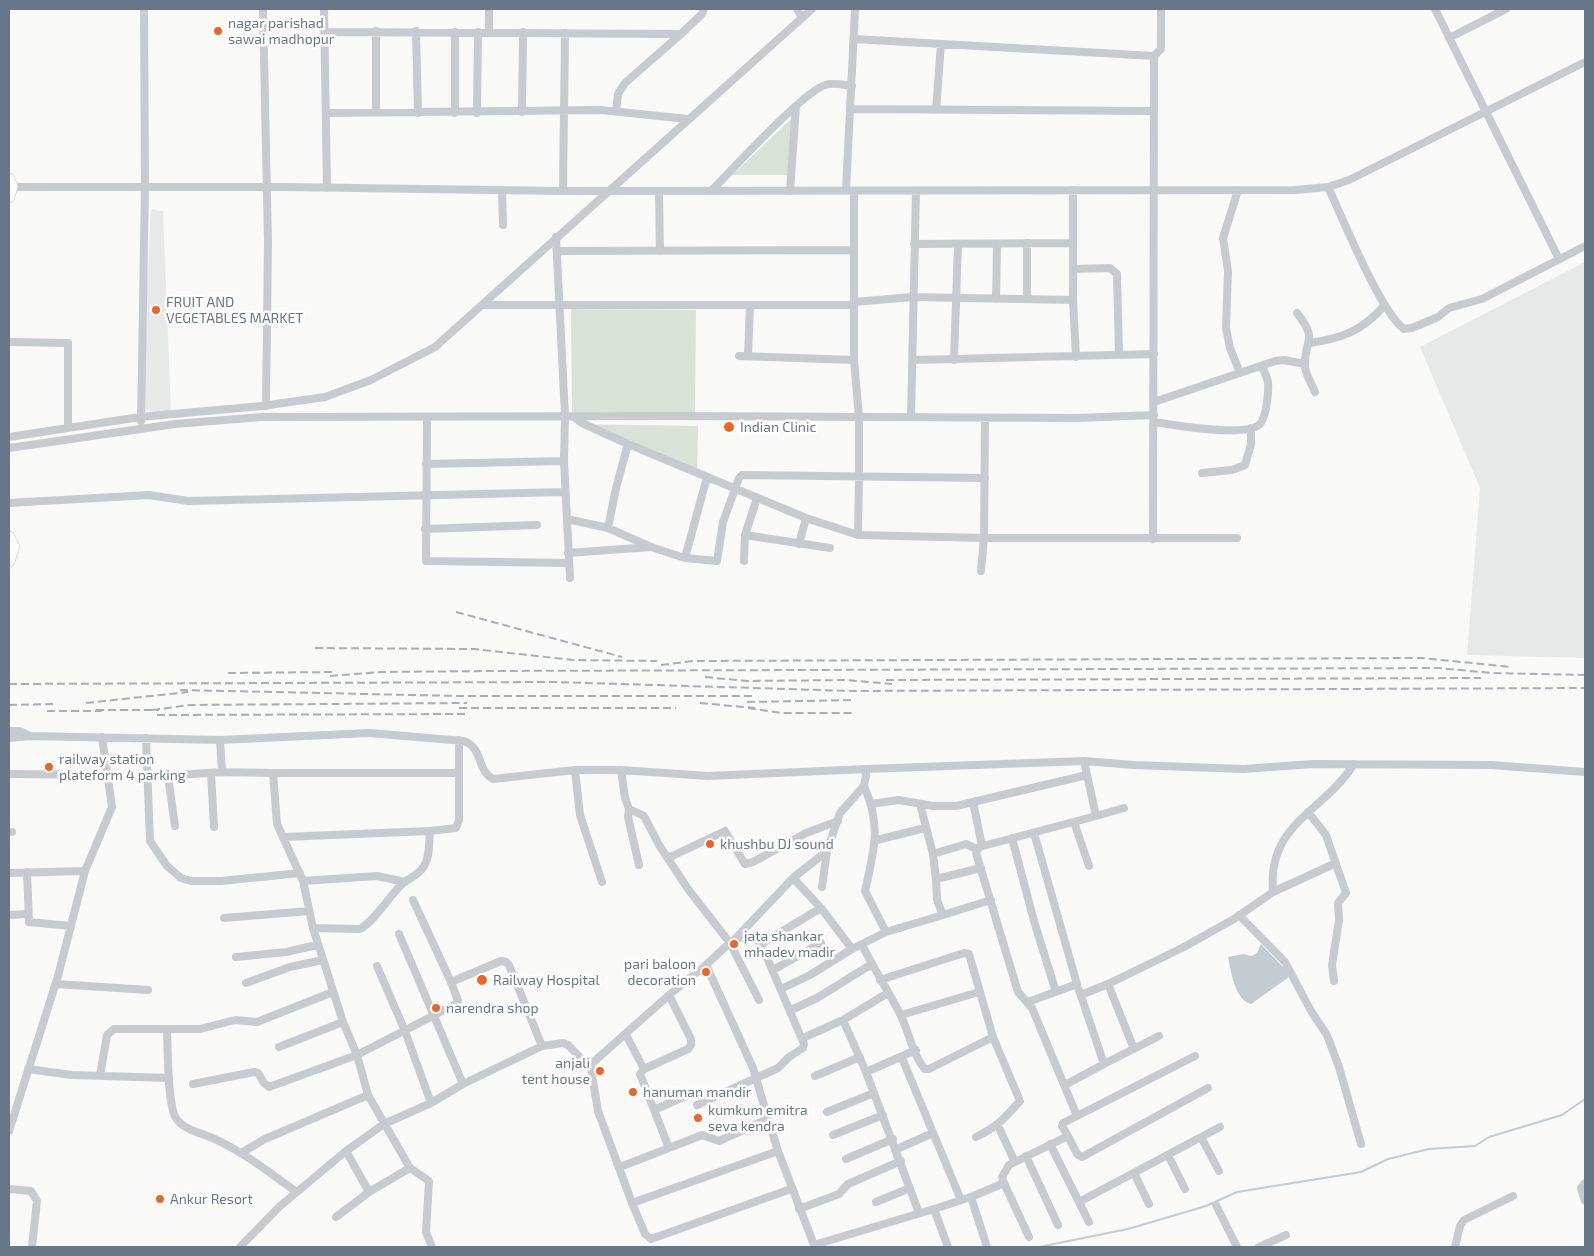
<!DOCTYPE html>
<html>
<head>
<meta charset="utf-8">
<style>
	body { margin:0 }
	#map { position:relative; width:1594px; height:1256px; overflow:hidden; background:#f9f9f7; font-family:"Exo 2",sans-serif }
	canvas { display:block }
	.frame { position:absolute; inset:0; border:10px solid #677789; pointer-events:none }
</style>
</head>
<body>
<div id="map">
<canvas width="1594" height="1256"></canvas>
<div class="frame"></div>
</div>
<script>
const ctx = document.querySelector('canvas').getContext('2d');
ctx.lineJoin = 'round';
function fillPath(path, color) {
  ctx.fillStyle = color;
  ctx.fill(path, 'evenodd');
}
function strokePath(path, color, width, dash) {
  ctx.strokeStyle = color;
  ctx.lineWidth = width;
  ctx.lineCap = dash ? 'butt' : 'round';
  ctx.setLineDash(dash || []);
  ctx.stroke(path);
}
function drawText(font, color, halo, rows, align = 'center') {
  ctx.font = font + ' "Exo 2",sans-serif';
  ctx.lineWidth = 5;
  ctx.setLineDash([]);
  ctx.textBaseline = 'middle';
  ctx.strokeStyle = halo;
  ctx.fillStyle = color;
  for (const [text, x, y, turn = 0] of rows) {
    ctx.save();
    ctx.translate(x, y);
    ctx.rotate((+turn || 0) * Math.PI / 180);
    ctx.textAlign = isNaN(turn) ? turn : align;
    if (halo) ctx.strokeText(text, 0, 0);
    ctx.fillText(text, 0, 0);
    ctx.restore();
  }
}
fillPath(new Path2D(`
	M151,209L163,211L171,413L141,410Z
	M1585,262V658L1467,655L1480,488L1420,347Z`), '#e7e8e8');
fillPath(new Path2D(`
	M793,117L788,175H732Z
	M571,309L696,310L695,415L572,417Z
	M576,424L698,426L697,473Z`), '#dae2d8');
fillPath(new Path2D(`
	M1261,944L1287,971L1289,977L1251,1004C1235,1000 1231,972 1228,957L1243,954L1252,956L1257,953Z`), '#c4ccd2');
strokePath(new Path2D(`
	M1039,1247L1128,1229L1206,1206L1237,1192L1361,1172L1388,1159L1429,1149L1475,1146L1489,1137L1562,1115L1585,1099`), '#c4ccd2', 2);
const secondary = new Path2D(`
	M9,179L12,187L9,197
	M9,537L14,547L9,561`);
strokePath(secondary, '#bbc0c5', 12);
strokePath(new Path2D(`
	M263,9L268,242L266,406
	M324,9L327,188
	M797,9L802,18
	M1435,9L1559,259
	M416,31L418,113
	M325,32L681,34
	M489,32V9
	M1449,38L1506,9
	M854,39L1154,56L1161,49V9
	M851,109L1154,111
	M936,110L941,44
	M616,111L618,94L625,83L681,34L702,14L704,9
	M376,112V31
	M522,112L523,32
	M327,113L601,110L688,119
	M455,113V32
	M477,113L478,32
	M12,187H284L563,191L1295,190L1328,187L1349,180L1585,62
	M1328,187C1343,219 1380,311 1404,329L1412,328L1438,317L1449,308L1482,299L1585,246
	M502,190L503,225
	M846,190L855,9
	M1073,190V300L1076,357
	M1238,190L1223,238L1228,271L1226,328L1230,348L1240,373
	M563,191L565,33
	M659,191L660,251
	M711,191C732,170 803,92 825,85C833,82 843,85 852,86
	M790,191L796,106
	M854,191V360L859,417V475L858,535
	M556,237L565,416L564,461L570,578
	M1027,243V299
	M914,244L1073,243
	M557,251L854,250
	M1073,269L1110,268L1117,274L1119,355
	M996,299L997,244
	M854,302L912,297L1073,300
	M484,305H854
	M1297,313C1319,341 1304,338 1305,366C1305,374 1312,384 1315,392
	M9,342L68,343V427
	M1310,343C1343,338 1362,331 1385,305
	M739,356L854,360
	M748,356L750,305
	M913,360L1154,354
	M954,360L958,244
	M1154,402L1275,361L1284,360L1305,364
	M574,417L582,423L628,444L806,518L858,535L984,538H1237
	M911,417L916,191
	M427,418L426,561L569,563
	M141,421L145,187L144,9
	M1154,422C1174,425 1246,438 1260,424C1265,418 1266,409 1267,402C1269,386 1270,380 1261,366
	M9,437L140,417L262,406L325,397L371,380L435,347L812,9
	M9,448L175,424L262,417L676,416L1078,418L1154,415
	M426,464L564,461
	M1202,473L1232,470L1245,465L1251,444V428
	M9,503L149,495L188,501L565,492
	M567,519L608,528L651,547
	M608,528L616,488L628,444
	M425,529L537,525
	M745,535L830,548
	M1153,539L1154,56
	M799,544L806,518
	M568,553L651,547L685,558L717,561L723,522L739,478L742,475L985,478
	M685,558L707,477
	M744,561L745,535L757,498
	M981,571L984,538L985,418
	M9,731H20L30,736
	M9,738L30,736L220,740L369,733L464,741C483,748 477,771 493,779L575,770H621L708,776L867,769L864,786L840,813L827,851L793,878L735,939
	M146,738L150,841L167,866L181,878L191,881H221L300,873
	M220,740L222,772L273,773L277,824L303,881L313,928L360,929C375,921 389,896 403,883C411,877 419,875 424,866C430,857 429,842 430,831L456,828L459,820V740
	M867,769L1084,761L1134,765L1243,769L1313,764L1491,765L1585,772
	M575,770L580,815L602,882
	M621,770L625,798L629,809L644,816L659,845L688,889L730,943L759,1000
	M211,773L214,827
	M273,773H459
	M9,774L107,775
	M168,776L175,826
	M147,777L222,772
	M973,802L982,846
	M871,804L899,800L933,806H956L1087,775
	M920,804L933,854L936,879
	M629,809L628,817L639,865
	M1308,812L1326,835L1346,893L1338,903L1339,920L1332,965L1334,981
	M1096,816L1124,808
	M1074,822L1089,866
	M9,832H12
	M283,837L430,831
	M1012,838L1034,921L1056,992
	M877,840L925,828
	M933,854L966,844L977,849
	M668,858L725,831L743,861L745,864L753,862L806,833L838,821
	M27,872L29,922L71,926
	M9,873L85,871
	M303,881L377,876L405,882
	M822,887L827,851
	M1273,892C1267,823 1323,813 1354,764
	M413,900L451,982L501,961L506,962L509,965L542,1046
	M9,915L27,914
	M943,915L991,900
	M1239,915L1285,962L1311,1011L1327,1035L1339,1067L1361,1144
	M224,918L309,911
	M886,932L943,915L937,900L936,879L981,868
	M399,934L463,1084
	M761,944L821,908
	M862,945C874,969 889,992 901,1016C909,1032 913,1056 925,1069H929L993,1037L969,954L964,953L880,980
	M852,949L886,932L865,891C874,850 882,827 864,786
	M236,957L286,952L317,945
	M377,966L405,1031L431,1103
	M773,970L821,943
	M246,983L290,967L323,960
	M56,984L148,990
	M1108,984L1134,1049
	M781,989L810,975L852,949L821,908L793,878
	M669,995L706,965L753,1068L768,1119
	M1081,995L1108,984L1184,947L1234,919L1273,892L1336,863
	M1028,1002L1077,984L1034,833
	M791,1010L817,998L872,964
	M901,1015L979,992
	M167,1030C168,1049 167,1104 176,1118C182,1128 196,1132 205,1135C239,1148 268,1172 297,1192
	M626,1035L644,1069
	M803,1038L843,1020
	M279,1047L343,1022
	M916,1050L866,1072L919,1213
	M902,1058L961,1200
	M1104,1064L1159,1036
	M589,1066L669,995L691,1039V1045L688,1049L644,1069L640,1074L669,1148L702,1135L719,1141L768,1119L778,1151
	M28,1069L72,1075L169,1078
	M866,1072L843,1020L888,993
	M100,1076L107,1035L114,1029H200L235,1020L257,1022L333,992
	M815,1076L860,1057
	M193,1084L254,1072L258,1073L264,1083L269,1087L357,1055L456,1004L458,1001L451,982
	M1065,1085L1104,1064L1079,990
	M697,1105L778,1068L789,1057L803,1048L804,1044L761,944C741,924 722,951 706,965
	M654,1110L690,1094
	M827,1112L874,1093
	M1077,1116L1195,1056
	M998,1126L1015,1162
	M9,1131L58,976L85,871L112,807L102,737
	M833,1135L883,1115
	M1068,1136L1077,1154L1082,1157L1208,1088
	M976,1137C997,1127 1005,1118 1020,1101L993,1037
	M1201,1137L1219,1171
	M1050,1144L1089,1222
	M897,1149L933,1133
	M346,1151L369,1192
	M241,1153L265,1139L368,1095L357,1055L343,1022L313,928
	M1168,1155L1185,1189
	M1026,1156L1058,1225
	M846,1159L893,1139
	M620,1167L669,1148
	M410,1168L429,1181L426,1232L432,1247
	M1134,1173L1149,1204
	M1004,1183L1029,1237
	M1585,1183L1581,1188L1585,1201
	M9,1189L31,1191L37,1201L32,1247
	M971,1197L987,1247
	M876,1202L910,1188
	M1079,1202L1220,1127
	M632,1203L645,1234L651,1239L791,1189
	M1216,1205L1237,1247
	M799,1209L839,1194L848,1184L901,1161
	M934,1209L971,1197L1004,1183L1002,1177L1009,1165L1068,1136L1062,1126L1063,1123L1077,1116L1032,1008L1018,992L976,853L979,847L1096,816L1084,761
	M336,1217L369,1192L410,1168L368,1095
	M240,1247L279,1207L346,1151L384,1124L431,1103L463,1084L542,1046L563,1043L568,1045L591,1069L598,1111L632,1203L778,1151L814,1245L934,1209L948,1247
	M1259,1247L1286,1235
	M1455,1247L1460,1226L1464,1220L1513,1196`), '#c7cace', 8);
strokePath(secondary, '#fff', 11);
strokePath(new Path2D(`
	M456,612L622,657
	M315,648L474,649L573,660L657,661
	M661,665L693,661L1422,658L1511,667
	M228,673L336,672
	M330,676L380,672L490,671L1438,668L1492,673L1585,675
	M705,677L747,681L846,680L892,684
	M886,680L1481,678
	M9,684L555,682L853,691L1585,688
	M180,690L458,696H755
	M747,702L855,700
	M86,703L188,692
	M700,703L755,708
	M9,705L56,704
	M459,708H676
	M748,708L782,713H855
	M96,710H159
	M152,710L190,705L467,703
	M47,711H102
	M157,715L467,714`), '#a9aeb5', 2, [8, 4]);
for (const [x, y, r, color] of [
	[218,31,5,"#ea6527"],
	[156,310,5,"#ea6527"],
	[729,427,6,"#ea6527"],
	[49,767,5,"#ea6527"],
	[710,844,5,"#ea6527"],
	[734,944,5,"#ea6527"],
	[706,972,5,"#ea6527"],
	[482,980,6,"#ea6527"],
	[436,1008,5,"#ea6527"],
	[600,1071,5,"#ea6527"],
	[633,1092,5,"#ea6527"],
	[698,1118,5,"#ea6527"],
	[160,1199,5,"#ea6527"]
]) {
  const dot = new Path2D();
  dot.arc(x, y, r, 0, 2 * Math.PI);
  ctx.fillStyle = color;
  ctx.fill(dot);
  strokePath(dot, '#fff', 2);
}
drawText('14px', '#677789', '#fff', [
	["nagar parishad",228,23],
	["sawai madhopur",228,39],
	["FRUIT AND",166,302],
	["VEGETABLES MARKET",166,318],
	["Indian Clinic",740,427],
	["railway station",59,759],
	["plateform 4 parking",59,775],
	["khushbu DJ sound",720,844],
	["jata shankar",744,936],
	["mhadev madir",744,952],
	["pari baloon",696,964,"right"],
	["decoration",696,980,"right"],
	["Railway Hospital",493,980],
	["narendra shop",446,1008],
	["anjali",590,1063,"right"],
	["tent house",590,1079,"right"],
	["hanuman mandir",643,1092],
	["kumkum emitra",708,1110],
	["seva kendra",708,1126],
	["Ankur Resort",170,1199]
], 'left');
</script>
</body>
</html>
